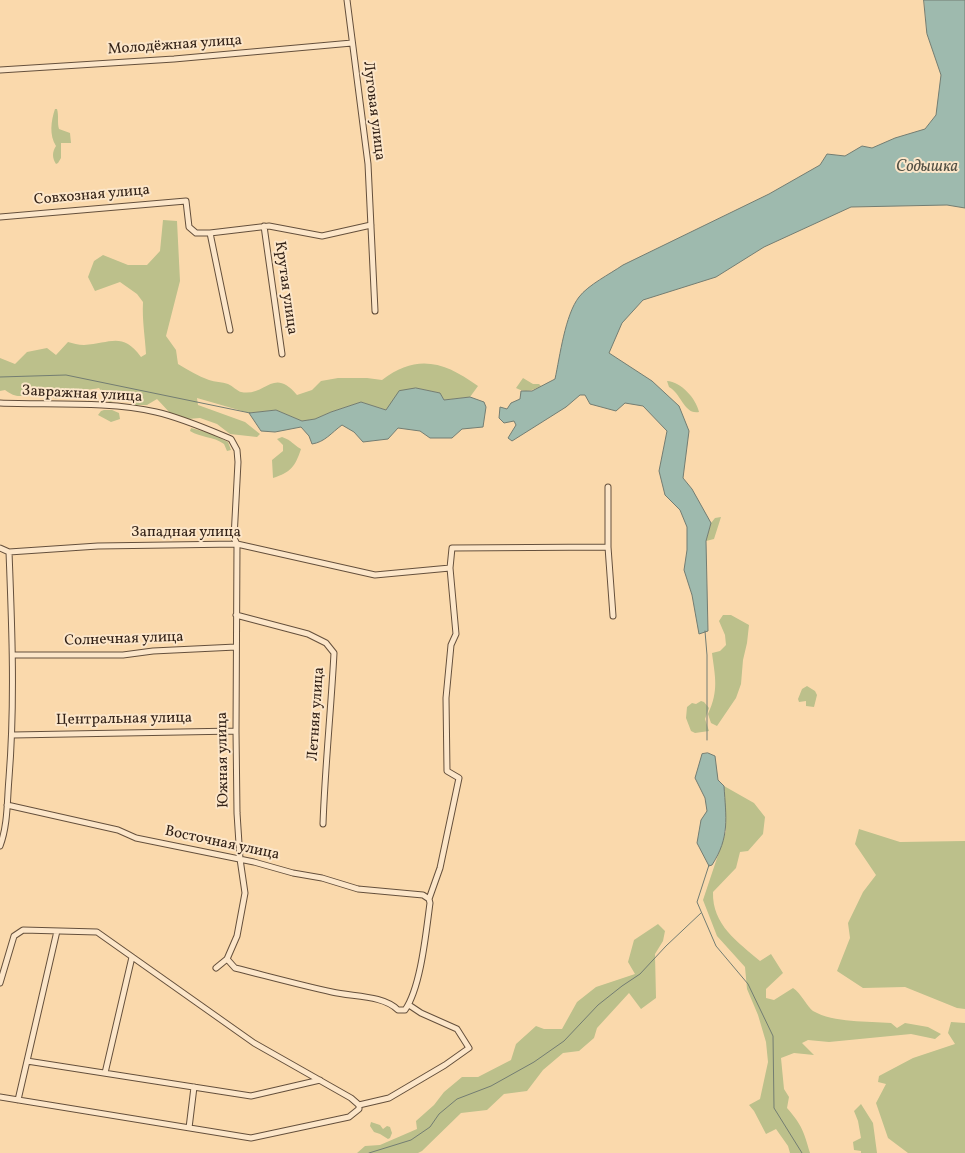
<!DOCTYPE html>
<html>
<head>
<meta charset="utf-8">
<style>
	body { margin:0 }
	canvas { display:block; background:#fad9ac }
</style>
</head>
<body>
<canvas width="965" height="1153"></canvas>
<script>
const ctx = document.querySelector('canvas').getContext('2d');
ctx.lineJoin = 'round';
function fillPath(path, color) {
  ctx.fillStyle = color;
  ctx.fill(path, 'evenodd');
}
function strokePath(path, color, width, dash) {
  ctx.strokeStyle = color;
  ctx.lineWidth = width;
  ctx.lineCap = dash ? 'butt' : 'round';
  ctx.setLineDash(dash || []);
  ctx.stroke(path);
}
function drawText(font, color, halo, rows, align = 'center') {
  ctx.font = font + ' Vollkorn,serif';
  ctx.lineWidth = 4;
  ctx.setLineDash([]);
  ctx.textBaseline = 'middle';
  ctx.strokeStyle = halo;
  ctx.fillStyle = color;
  for (const [text, x, y, turn = 0] of rows) {
    ctx.save();
    ctx.translate(x, y);
    ctx.rotate((+turn || 0) * Math.PI / 180);
    ctx.textAlign = isNaN(turn) ? turn : align;
    if (halo) ctx.strokeText(text, 0, 0);
    ctx.fillText(text, 0, 0);
    ctx.restore();
  }
}
fillPath(new Path2D(`
	M55,109H57C59,116 57,123 59,129L70,133L71,143H61V158L58,163L56,164C52,158 52,152 56,146C49,135 51,121 55,109Z
	M163,220L177,221L180,281L166,336L176,350L178,364C188,370 198,376 209,380C215,382 222,382 228,384C233,386 237,391 241,392C266,397 273,366 297,395L312,390L321,381L338,378H367L382,380C417,353 445,362 478,386L470,397L444,400L440,393L416,388L386,410L361,402L331,412L315,419L302,421L276,410L249,413L197,398L198,405L245,422L260,434L257,437L230,434L217,424L200,418L188,419L171,414L157,399L147,405H134L127,398L109,402L99,388C82,392 70,386 56,399L39,390C25,396 18,400 5,390L0,391V358L15,364L27,352L47,348L56,355L68,342C73,343 78,345 84,345C110,344 122,331 141,357L146,354C145,336 142,320 143,302L137,294L120,282L95,291L88,277L94,261L103,255L128,265H147L160,251Z
	M523,378L533,384H539L541,386C532,391 525,393 516,388Z
	M667,381C681,382 696,398 699,412C684,415 681,393 669,387Z
	M104,410H112L119,413L120,419L111,422L98,415L101,411Z
	M191,428L213,434L228,442L231,450L227,451L224,444C213,436 201,438 190,431Z
	M282,437C293,441 292,444 301,449C295,467 291,472 273,478L272,460L283,451V445L277,439Z
	M721,517L714,539L706,541L711,523L715,518Z
	M723,615H731L749,625L747,643L743,660L741,684L736,698L717,726L711,723L708,714C719,690 715,677 712,653L720,651L726,645L725,635L719,621Z
	M807,686L815,691L817,695L814,707L806,706V701L799,702L798,699L802,689Z
	M701,701L704,702L709,708L705,719L709,731L695,733L691,731L686,718L687,707L692,703L696,704Z
	M724,786L754,803L765,817L763,834L748,851L740,852L736,868L713,892C712,925 738,942 760,961L771,954L783,973L766,989V998L774,1000L793,988C801,993 808,1008 813,1011C834,1023 868,1021 891,1023L897,1028L905,1023L928,1027L941,1034L935,1039L911,1034L829,1042L808,1040L802,1043L814,1055L794,1053L781,1058L784,1089L789,1097L787,1108C802,1125 804,1132 810,1153H790L788,1146L776,1129L766,1134L754,1111L749,1105L760,1099L768,1062L766,1042L758,1015L747,989L745,967L717,936L703,900L726,831Z
	M859,829L900,842L965,841V1009L957,1008L905,987L863,988L837,971L850,938L848,923L863,892L876,875L855,844Z
	M658,924L665,931L663,941L655,954L656,998L641,1009L629,993L597,1028L594,1038L579,1051L563,1053L543,1070L527,1091L504,1094L487,1110L461,1113L422,1151L418,1153H357L365,1146L380,1145L417,1129L416,1121L434,1105L444,1092L462,1077H478L511,1060L516,1044L536,1026L544,1029H562L577,1002L596,987L635,974L628,962L634,940Z
	M951,1022L965,1023V1153H908L888,1138L876,1103L886,1084L878,1082L879,1076L913,1058L955,1044L948,1033Z
	M861,1104L873,1123L877,1153H861V1151L854,1150L853,1142L861,1138L858,1121L854,1111Z
	M371,1122L380,1125L383,1129L387,1126L390,1127L392,1133L390,1138L388,1139L380,1134L374,1132L370,1126Z`), '#bcc08b');
const water = new Path2D(`
	M924,0H965V208L947,205L851,207L764,247L716,277L643,300L622,323L609,353L652,381L679,406L689,431L683,478L692,489L711,523L706,541L708,631L699,634L692,595L684,570L687,550V527L680,510L665,495L659,471L667,431L643,406L625,403L616,411L590,404L585,395H580L566,407L512,441L508,438L516,425L514,421L504,423L499,418L500,407L507,409L511,403L520,399L521,391H532L555,379C560,356 565,315 579,297C588,285 610,274 623,265L769,194L820,165L827,154L845,156L862,146L872,148L895,138L925,129L936,115L941,75L927,34Z
	M416,388L440,393L444,400L470,397L484,402L486,407L483,427L462,429L452,438H430L420,431L398,428L388,439L363,442L354,432L342,425C331,433 325,442 312,444L309,436L301,427L275,432L261,431L249,413L276,410L302,421L315,419L331,412L361,402L386,410L399,391Z
	M708,753L715,756L718,780L724,786C726,818 730,837 712,865L709,866L697,843L701,820L707,811L705,798L695,778L702,754Z`);
fillPath(water, '#9ebaae');
strokePath(water, '#737d72', 1);
strokePath(new Path2D(`
	M0,377L66,375L250,413
	M705,631L707,655V740
	M709,865L697,902L716,946L748,984L773,1036L774,1108L802,1153
	M369,1153L411,1140L430,1127L439,1114L457,1099L491,1086L534,1062L564,1041L598,1005L622,986L640,974L666,946L701,913`), '#737d72', 1);
const street = new Path2D(`
	M347,0L368,164L375,311
	M0,70L174,59L352,43
	M0,217L186,201L189,227L196,233H210L269,226L322,236L371,225
	M264,226L282,354
	M210,233L230,330
	M0,403C49,405 109,401 156,412C182,418 207,429 231,439L237,450L238,462L234,538L237,544L236,731L237,813L240,859L245,893L237,936L227,959L216,968
	M608,547V487
	M0,548L9,552
	M9,552L98,546L237,544L375,575L450,568
	M236,615L308,634L326,643L334,653C331,710 325,767 323,824
	M13,655H123L153,651L236,647
	M13,735L236,731
	M7,805L118,830L136,838L254,862L293,873L322,878L358,889L423,895L429,899L430,903C426,932 421,987 405,1010H398C383,995 353,997 332,992C300,985 267,976 235,968L227,959
	M0,846C8,825 7,800 9,778C15,702 12,628 9,552
	M429,899L440,868L459,778L447,771L446,698L451,645L456,634L450,568L452,548L608,547L613,616
	M0,983L14,936L23,930L97,932L254,1043L351,1098L359,1105V1109L349,1117L251,1138L0,1097
	M27,1061L251,1096L320,1080
	M105,1073L132,957
	M18,1100L57,931
	M359,1105L389,1098L445,1065L469,1048L457,1029L421,1013L409,1005
	M189,1128L194,1087`);
strokePath(street, '#65503c', 7);
strokePath(street, '#fce6c9', 5);
drawText('15px', '#332217', '#fce6c9', [
	["Молодёжная улица",175,46,-4],
	["Луговая улица",373,111,83],
	["Совхозная улица",92,196,-5],
	["Крутая улица",285,288,82],
	["Завражная улица",82,395,3],
	["Западная улица",186,533],
	["Солнечная улица",124,640,-2],
	["Летняя улица",317,714,-86],
	["Центральная улица",124,720,-1],
	["Южная улица",224,760,-91],
	["Восточная улица",222,844,12]
]);
drawText('italic 16px', '#535044', '#fce6c9', [
	["Содышка",927,168]
]);
</script>
</body>
</html>
